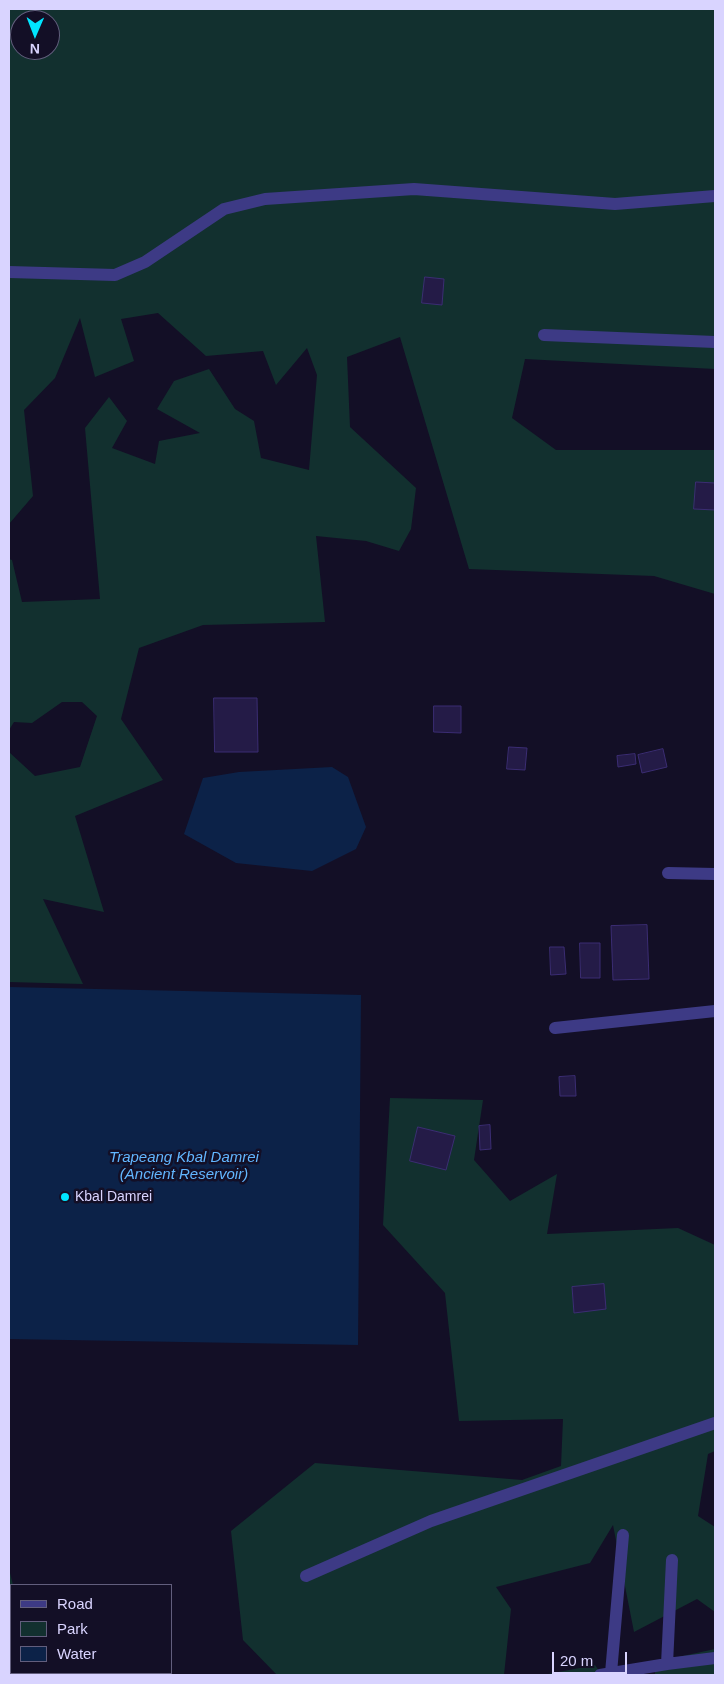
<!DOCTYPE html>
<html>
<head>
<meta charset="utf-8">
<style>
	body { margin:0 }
	#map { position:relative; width:724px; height:1684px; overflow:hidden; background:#130f26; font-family:Helvetica,sans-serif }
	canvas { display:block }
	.frame { position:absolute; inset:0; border:10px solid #d9d4ff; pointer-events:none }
	.legend { position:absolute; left:10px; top:1584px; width:162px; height:90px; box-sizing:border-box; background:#130f26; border:1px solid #625e7d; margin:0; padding:6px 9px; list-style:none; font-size:15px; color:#d9d4ff }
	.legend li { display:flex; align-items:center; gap:10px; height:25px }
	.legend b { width:25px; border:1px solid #625e7d }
	.north { position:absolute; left:10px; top:10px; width:50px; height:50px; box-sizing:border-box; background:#130f26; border:1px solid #625e7d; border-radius:50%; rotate:181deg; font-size:14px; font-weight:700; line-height:20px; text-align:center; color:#d9d4ff }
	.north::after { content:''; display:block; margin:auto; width:18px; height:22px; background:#00e5ff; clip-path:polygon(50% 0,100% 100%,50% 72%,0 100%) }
	.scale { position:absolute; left:552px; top:1652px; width:75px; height:22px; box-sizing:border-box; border:2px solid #d9d4ff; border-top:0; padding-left:6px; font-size:15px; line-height:18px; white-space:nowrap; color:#d9d4ff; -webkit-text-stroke:4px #130f26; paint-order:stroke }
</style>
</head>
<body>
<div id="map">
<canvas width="724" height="1684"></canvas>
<div class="frame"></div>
<ul class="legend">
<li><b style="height:6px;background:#3d3a85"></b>Road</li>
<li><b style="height:14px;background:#12302f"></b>Park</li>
<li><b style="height:14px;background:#0c2248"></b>Water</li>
</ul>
<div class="north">N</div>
<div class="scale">20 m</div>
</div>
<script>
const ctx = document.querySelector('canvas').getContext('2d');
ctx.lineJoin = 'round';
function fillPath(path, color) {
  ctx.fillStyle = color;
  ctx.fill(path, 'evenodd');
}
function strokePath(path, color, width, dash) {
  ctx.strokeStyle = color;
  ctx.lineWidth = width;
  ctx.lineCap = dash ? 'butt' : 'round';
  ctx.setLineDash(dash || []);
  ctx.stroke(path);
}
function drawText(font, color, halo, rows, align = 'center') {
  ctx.font = font + ' Helvetica,sans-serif';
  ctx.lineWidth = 5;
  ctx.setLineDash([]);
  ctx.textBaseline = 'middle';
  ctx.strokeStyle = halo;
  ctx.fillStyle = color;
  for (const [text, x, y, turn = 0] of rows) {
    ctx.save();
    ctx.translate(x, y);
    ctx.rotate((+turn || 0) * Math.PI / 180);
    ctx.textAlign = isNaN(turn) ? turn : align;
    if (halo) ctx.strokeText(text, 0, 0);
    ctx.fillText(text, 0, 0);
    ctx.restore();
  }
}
fillPath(new Path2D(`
	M9,9H715V369L525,359L512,418L556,450H715V594L654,576L469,569L400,337L347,357L350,427L416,488L411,529L399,551L366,541L316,536L325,622L203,625L139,648L121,719L163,780L75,816L104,912L43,899L83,984L9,982V752L35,776L80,767L97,716L82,702H62L32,723L14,722L9,730V559L12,560L22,602L100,599L85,428L109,397L127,421L112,448L155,464L159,441L200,433L157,409L174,381L209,369L235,409L254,421L261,458L309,470L317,375L307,348L276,385L263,351L206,356L158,313L121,319L134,361L95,377L80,318L55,378L24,410L33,496L9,524ZM20,20H50V50H20Z
	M390,1098L483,1100L474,1160L510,1201L557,1174L547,1234L678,1228L715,1245V1451L708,1454L698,1516L715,1527V1612L697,1599L634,1632L613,1525L590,1563L496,1587L511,1609L504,1675H277L243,1640L231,1531L315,1463L522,1480L561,1466L563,1419L459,1421L445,1293L383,1225Z
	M9,1569L13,1585L11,1641L9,1642Z
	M715,1649V1675H655V1662Z
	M595,1665L602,1675H543Z`), '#12302f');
fillPath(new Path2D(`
	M332,767L348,777L366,827L356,849L312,871L236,863L184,834L203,778L239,772Z
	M9,987L361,995L358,1345L9,1339Z`), '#0c2248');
const building = new Path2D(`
	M425,277L444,279L442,305L422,303Z
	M696,482L715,483V510L694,509Z
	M214,698H257L258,752H215Z
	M434,706H461V733L434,732Z
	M509,747L527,748L525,770L507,769Z
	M663,749L667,767L642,773L638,755Z
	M635,754L636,764L618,767L617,756Z
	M647,925L649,979L613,980L611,926Z
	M580,943H600V978H581Z
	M550,947H564L566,974L551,975Z
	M575,1076L576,1096H560L559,1077Z
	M490,1125L491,1149L480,1150L479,1126Z
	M418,1127L455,1136L446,1170L410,1161Z
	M604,1284L606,1309L574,1313L572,1287Z`);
fillPath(building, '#241b47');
strokePath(building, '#3b2d73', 1);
strokePath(new Path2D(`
	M9,272L115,275L145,262L224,209L265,199L414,189L615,204L715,196
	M544,335L715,342
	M668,873L715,874
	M555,1028L715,1011
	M306,1576L431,1521L715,1423
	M667,1664L715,1658
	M611,1673L623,1535
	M600,1675L667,1664L672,1560`), '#3d3a85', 12);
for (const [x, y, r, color] of [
	[65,1197,5,"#00e5ff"]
]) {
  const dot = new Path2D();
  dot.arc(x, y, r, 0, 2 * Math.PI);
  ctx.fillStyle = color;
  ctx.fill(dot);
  strokePath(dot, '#130f26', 2);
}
drawText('14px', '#d9d4ff', '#130f26', [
	["Kbal Damrei",75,1197]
], 'left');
drawText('italic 15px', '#62b6ff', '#130f26', [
	["Trapeang Kbal Damrei",184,1158],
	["(Ancient Reservoir)",184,1175]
]);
</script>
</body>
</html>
